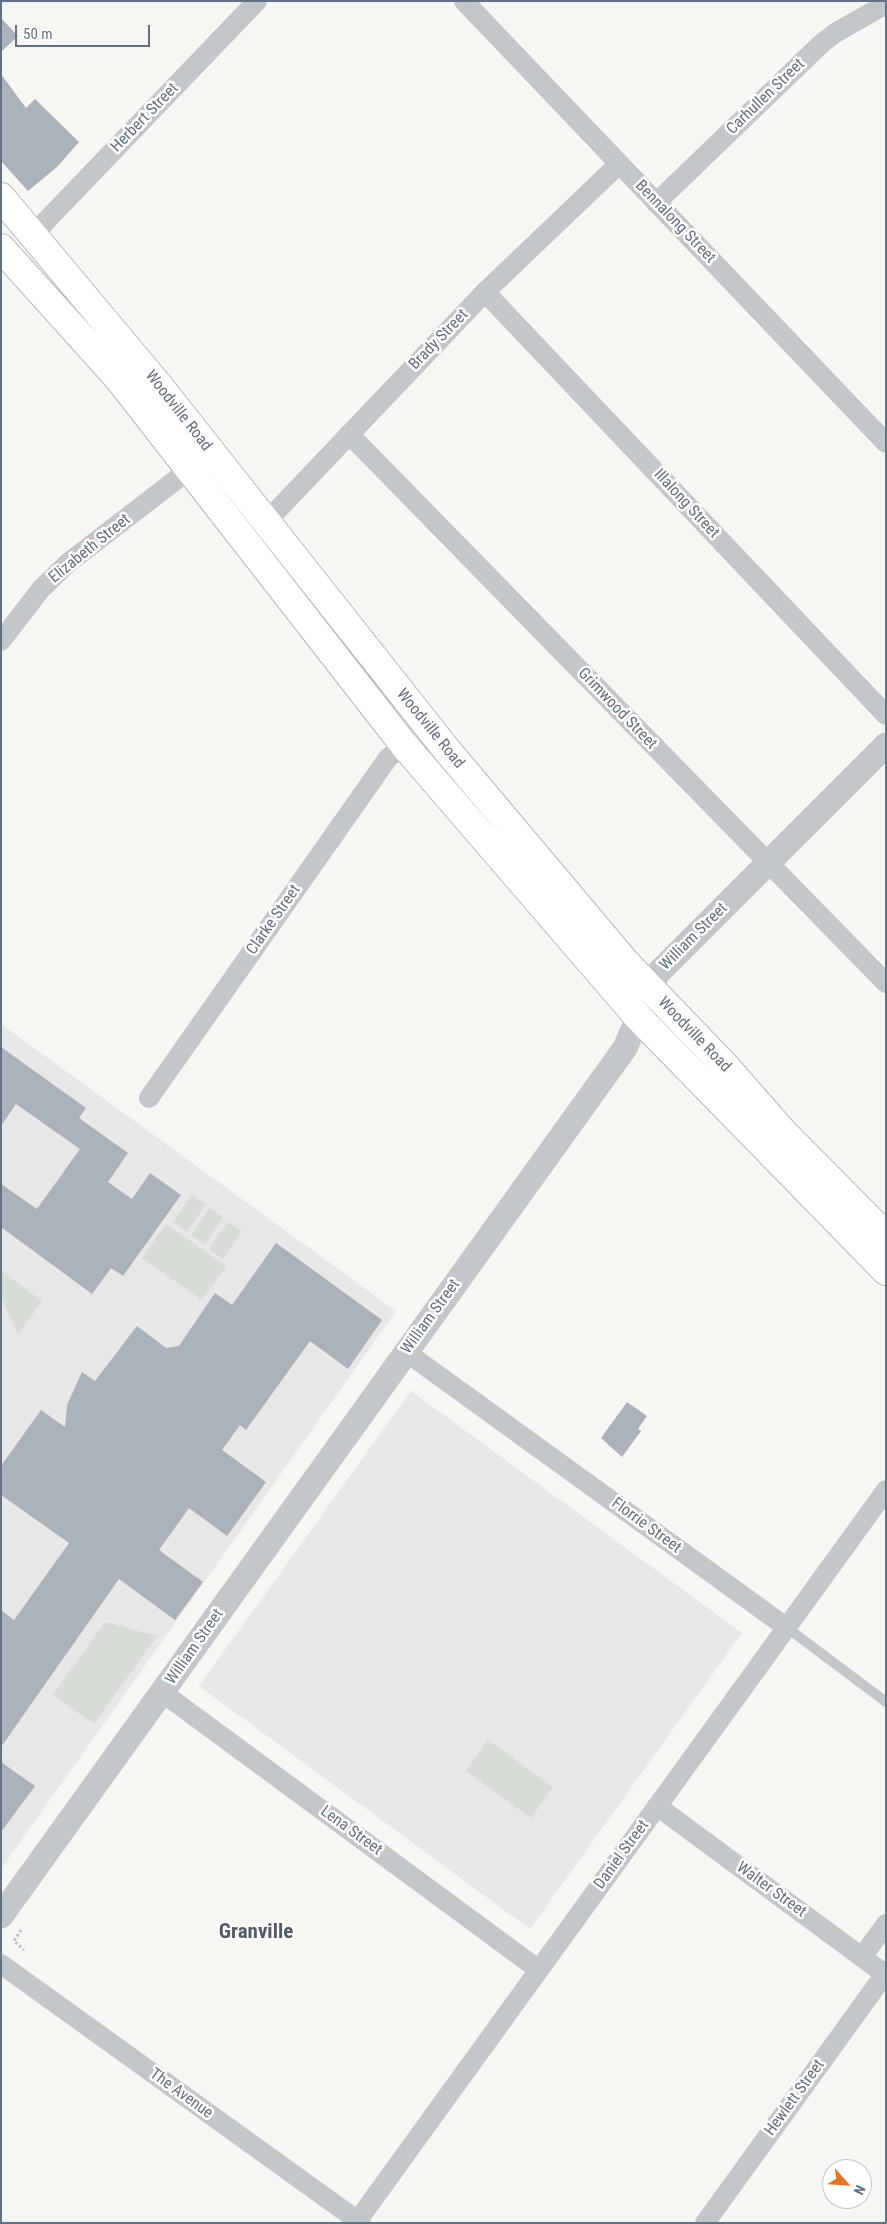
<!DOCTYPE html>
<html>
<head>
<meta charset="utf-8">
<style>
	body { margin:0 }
	#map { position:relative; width:887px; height:2224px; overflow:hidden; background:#f6f6f3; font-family:"Roboto Condensed",sans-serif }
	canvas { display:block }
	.frame { position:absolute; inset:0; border:2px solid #647084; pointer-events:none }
	.north { position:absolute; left:822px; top:2159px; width:50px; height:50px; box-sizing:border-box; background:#fff; border:1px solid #c1c6ce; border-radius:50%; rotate:116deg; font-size:14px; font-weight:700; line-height:20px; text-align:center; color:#647084 }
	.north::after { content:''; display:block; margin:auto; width:18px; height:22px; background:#e77322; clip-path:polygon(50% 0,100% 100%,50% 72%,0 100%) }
	.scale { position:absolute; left:15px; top:25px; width:135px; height:22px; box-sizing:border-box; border:2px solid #647084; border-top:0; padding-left:6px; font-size:15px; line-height:18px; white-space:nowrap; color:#647084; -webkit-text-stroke:4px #fff; paint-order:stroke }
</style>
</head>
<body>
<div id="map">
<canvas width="887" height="2224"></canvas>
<div class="frame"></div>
<div class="north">N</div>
<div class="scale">50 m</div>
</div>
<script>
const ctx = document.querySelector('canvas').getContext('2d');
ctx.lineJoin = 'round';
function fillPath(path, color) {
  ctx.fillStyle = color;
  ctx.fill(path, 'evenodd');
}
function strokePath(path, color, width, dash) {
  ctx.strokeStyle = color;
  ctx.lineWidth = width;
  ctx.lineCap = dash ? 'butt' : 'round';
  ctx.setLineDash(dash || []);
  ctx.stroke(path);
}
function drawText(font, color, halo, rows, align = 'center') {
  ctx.font = font + ' "Roboto Condensed",sans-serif';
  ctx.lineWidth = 5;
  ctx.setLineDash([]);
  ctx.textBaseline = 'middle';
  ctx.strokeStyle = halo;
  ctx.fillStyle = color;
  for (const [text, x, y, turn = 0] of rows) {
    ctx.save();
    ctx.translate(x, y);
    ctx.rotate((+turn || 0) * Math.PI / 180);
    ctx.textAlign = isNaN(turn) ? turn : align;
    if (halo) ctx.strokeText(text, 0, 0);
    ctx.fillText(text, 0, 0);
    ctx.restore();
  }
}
fillPath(new Path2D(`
	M1,1024L396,1311L1,1869Z
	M411,1391L742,1633L530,1929L199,1686Z`), '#e6e7e6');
fillPath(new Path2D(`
	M192,1195L206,1204L187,1232L173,1222Z
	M209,1208L223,1217L205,1245L191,1235Z
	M228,1222L242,1231L223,1259L209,1249Z
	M166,1224L226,1266L202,1300L142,1258Z
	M1,1271L42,1301L18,1335L1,1296Z
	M105,1622L157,1636L94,1724L53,1695Z
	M488,1740L553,1787L531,1818L466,1771Z`), '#d6ddd4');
fillPath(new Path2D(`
	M1,18L18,36L1,52Z
	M1,74L26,108L35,99L79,142L57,167L28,191L1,161Z
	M1,1047L86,1108L79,1118L128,1153L108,1182L132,1199L150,1173L181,1195L123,1276L111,1268L92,1294L1,1227V1184L37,1209L80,1149L16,1104L1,1126Z
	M276,1243L382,1320L348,1369L310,1341L246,1430L240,1425L222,1450L266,1482L227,1536L189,1508L159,1550L203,1582L175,1620L119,1579L1,1747V1610L14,1620L69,1543L1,1495V1466L41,1410L65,1427L67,1405L82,1372L95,1381L137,1326L166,1348L179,1346L215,1293L232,1305Z
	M627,1402L647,1416L638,1429L641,1431L622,1457L601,1438Z
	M1,1762L35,1786L1,1832Z`), '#acb2b9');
const primary = new Path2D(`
	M1,197L159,386L446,749L626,963L726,1067L782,1131L886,1236
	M1,248L119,379L404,745L638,1017L886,1271`);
strokePath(primary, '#b6b9be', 30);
strokePath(new Path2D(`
	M21,1930L14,1941L24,1950`), '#bdbec1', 3, [2.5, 2.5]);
strokePath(new Path2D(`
	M786,1627L886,1702`), '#c3c6ca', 10);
strokePath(new Path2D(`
	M464,1L886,443
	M656,203L821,44L835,33L886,4
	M35,237L45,222L257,1
	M485,292L886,715
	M349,434L886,983
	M266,522L485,292L619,164
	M1,641L41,589L68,563L190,469
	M149,1098L388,758L404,745
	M406,1352L786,1627
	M163,1693L539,1970
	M657,1806L886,1975
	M862,1957L886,1924
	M1,1964L361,2223
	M358,2220L886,1490
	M705,2223L885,1974`), '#c3c6ca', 20);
strokePath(new Path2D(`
	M1,1916L625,1048L657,974L886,745`), '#c3c6ca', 25);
strokePath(primary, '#fff', 28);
drawText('16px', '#647084', '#fff', [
	["Carhullen Street",766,97,-44],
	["Herbert Street",145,118,-46],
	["Bennalong Street",675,222,46],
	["Brady Street",439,340,-46],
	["Woodville Road",178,411,52],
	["Illalong Street",686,504,47],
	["Elizabeth Street",90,549,-39],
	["Grimwood Street",617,709,46],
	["Woodville Road",430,729,51],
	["Clarke Street",274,920,-55],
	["William Street",694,937,-45],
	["Woodville Road",694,1035,46],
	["William Street",431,1317,-54],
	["Florrie Street",646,1526,36],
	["William Street",195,1647,-55],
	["Lena Street",351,1831,36],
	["Daniel Street",622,1855,-54],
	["Walter Street",771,1890,36],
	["The Avenue",181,2094,36],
	["Hewlett Street",795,2098,-54]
]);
drawText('bold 21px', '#525b69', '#fff', [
	["Granville",256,1933]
]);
</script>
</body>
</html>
